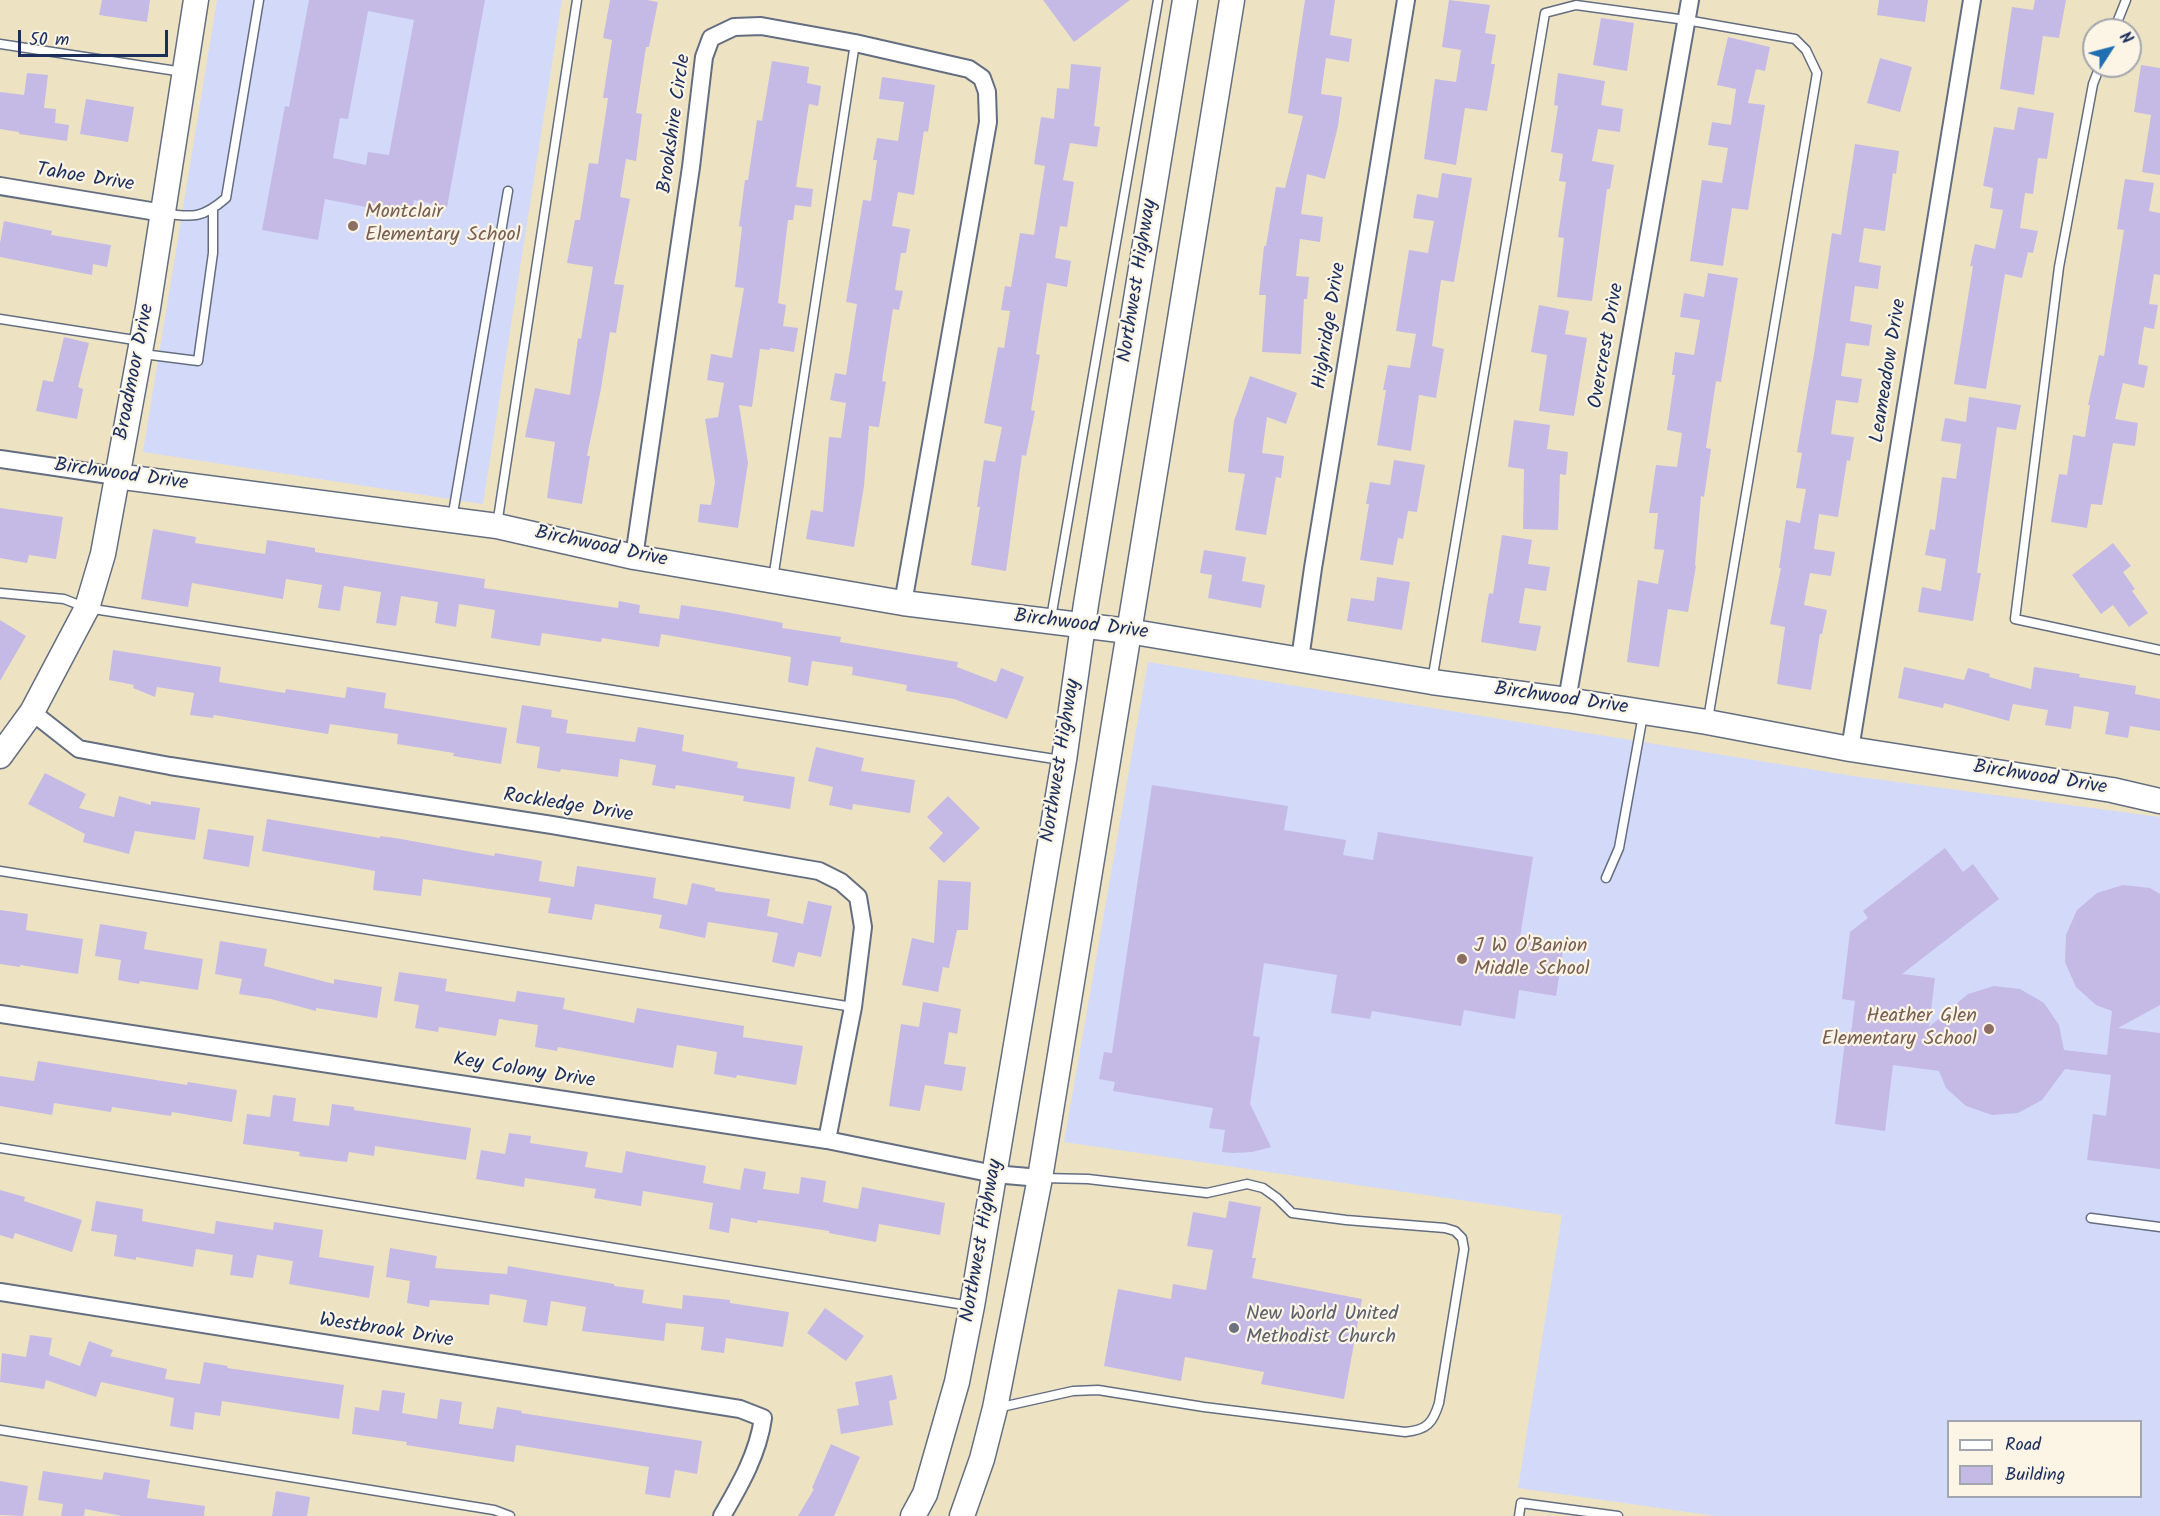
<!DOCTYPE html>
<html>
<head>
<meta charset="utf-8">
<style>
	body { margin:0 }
	#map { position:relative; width:2160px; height:1516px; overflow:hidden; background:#ede3c2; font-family:Kalam,sans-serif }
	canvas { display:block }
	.legend { position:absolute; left:1947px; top:1420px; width:195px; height:78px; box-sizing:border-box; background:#fcf5e5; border:2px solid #a2a6af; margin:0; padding:8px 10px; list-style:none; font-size:18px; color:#1b2f5e }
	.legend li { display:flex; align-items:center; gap:12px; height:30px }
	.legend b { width:30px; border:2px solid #a2a6af }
	.north { position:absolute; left:2082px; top:18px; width:60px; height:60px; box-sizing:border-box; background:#fcf5e5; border:2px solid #a2a6af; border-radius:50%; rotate:54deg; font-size:16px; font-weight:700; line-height:24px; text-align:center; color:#1b2f5e }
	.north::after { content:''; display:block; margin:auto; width:21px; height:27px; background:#1f6fb2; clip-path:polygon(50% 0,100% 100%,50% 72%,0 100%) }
	.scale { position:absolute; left:18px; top:30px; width:150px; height:27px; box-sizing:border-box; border:3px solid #1b2f5e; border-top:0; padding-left:8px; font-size:18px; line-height:21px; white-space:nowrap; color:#1b2f5e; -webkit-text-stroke:4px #fcf5e5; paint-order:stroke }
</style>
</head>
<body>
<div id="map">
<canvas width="2160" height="1516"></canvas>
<ul class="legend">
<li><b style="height:8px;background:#fff"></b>Road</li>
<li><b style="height:16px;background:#c5bae6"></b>Building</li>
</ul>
<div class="north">N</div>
<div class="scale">50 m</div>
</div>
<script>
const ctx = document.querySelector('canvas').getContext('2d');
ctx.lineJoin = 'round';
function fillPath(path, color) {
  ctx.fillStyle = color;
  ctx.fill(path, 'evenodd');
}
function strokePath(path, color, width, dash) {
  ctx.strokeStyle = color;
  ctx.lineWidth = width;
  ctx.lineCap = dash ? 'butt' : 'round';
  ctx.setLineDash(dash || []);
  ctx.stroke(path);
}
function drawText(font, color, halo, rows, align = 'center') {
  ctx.font = font + ' Kalam,sans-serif';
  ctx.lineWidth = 4.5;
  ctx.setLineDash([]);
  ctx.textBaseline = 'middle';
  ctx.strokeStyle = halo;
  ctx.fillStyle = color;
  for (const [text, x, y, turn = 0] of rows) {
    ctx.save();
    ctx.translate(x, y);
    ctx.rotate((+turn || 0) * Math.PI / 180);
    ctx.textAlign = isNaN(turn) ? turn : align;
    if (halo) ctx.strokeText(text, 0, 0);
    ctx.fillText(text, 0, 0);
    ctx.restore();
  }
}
fillPath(new Path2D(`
	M217,0H562L483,504L143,452Z
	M1148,662L1853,776L2160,817V1516H1716L1518,1488L1562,1215L1064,1142ZM1948,1422H2140V1496H1948Z`), '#d2d9f9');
fillPath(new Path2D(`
	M102,0H150L147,22L99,15Z
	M309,0H485L447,207L414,200L411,216L325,199L318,240L262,230L285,106L289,107ZM368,11L414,20L389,155L368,152L366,165L333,158L340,118L348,119Z
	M610,0H647L658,2L649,47H646L636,113L642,114L636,161L626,159L620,197L630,199L614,284L624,285L616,333L610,332L601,389L587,456H590L582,504L547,498L555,442L525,437L535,388L570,395L578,338L581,339L593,267L567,263L575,220H580L589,163L598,164L608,98H603L612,40L603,38Z
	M1043,0H1130L1074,42Z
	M1305,0H1335L1330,35L1352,39L1349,62L1326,58L1321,94L1342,97L1338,126L1325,179L1307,174L1301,214L1323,217L1320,242L1300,239L1296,276L1309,277L1307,299H1304L1301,354L1262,352L1266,295H1259L1264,246H1266L1276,187L1285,188L1303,116L1288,113Z
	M1449,0L1490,5L1485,33L1496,35L1491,64H1495L1487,111L1465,108L1456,165L1424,159L1435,79L1456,82L1461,50L1442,47Z
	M1879,0H1928L1925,22L1877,15Z
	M2035,0H2066L2059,38L2043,36L2034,95L2000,89L2012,7L2033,10Z
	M1601,18L1634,23L1627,71L1593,65Z
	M1728,37L1770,47L1765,71L1756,69L1748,103L1765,105L1748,210L1732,208L1723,266L1690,261L1702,180L1722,183L1728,148L1708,145L1712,122L1731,125L1736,89L1717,85Z
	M1880,58L1912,67L1900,112L1867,103Z
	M772,61L809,67L807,83L821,86L818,106L809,104L796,187L813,189L811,207L795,205L793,220H788L778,303L786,305L783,326L798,328L794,352L770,348V350L760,349L752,407L739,405L748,463L738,528L698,522L700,504L711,505L715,482L705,419L718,417L724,383L707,380L711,354L732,358L744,288L735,287L742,227L739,226L745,180H748L757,120L762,121Z
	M1071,64L1101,67L1094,126L1100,127L1097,147L1070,143L1063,180L1074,182L1067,227L1060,226L1055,258L1071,261L1067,287L1047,283L1036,354L1040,355L1031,410L1035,411L1026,456L1022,455L1006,571L971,565L980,507H977L984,460L995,462L1002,427L984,423L998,347L1004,348L1010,311L1001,310L1005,286L1011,287L1020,233L1034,235L1045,166L1034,164L1041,117L1054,119L1057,88L1069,89Z
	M2141,65L2160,68V175L2142,172L2151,115L2134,112Z
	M27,73L48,75L44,108L56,109L55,123L69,125L67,141L19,134V132L0,129V92L24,95Z
	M1558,73L1605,81L1601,105L1623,109L1620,132L1598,129L1592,161L1614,165L1610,189H1607L1592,301L1557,297L1564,238L1558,237L1566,182L1559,181L1563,154L1551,152L1558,106L1554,105Z
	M882,77L935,85L928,132L924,131L914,195L898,192L892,226L910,229L906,253H901L895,290L903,291L899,310L893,309L882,381L886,382L879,427L869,426L864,486L854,547L806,539L811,510L823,512L829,437L841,438L846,403L830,400L835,373L846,375L857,304L846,302L863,200L871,201L877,160H873L877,138L898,141L904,102L879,99Z
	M86,99L134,107L128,142L80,134Z
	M2018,107L2054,113L2047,159L2038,158L2033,194L2025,193L2020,228L2038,231L2033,253L2028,252L2022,278L2005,274L1986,389L1954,384L1973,266H1970L1975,244L1995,249L2003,210L1990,208L1993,188L1983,186L1994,127L2014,130Z
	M1855,144L1899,151L1896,174L1893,173L1885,231L1864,228L1859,262L1881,266L1878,289L1855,286L1850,321L1872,325L1869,346L1846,343L1841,376L1862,379L1858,403L1836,400L1831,434L1854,437L1850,461L1847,460L1838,517L1819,514L1814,549L1835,552L1831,576L1810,573L1804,605L1827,610L1822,634H1820L1811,690L1777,684L1785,627L1770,624L1781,568H1779L1786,520L1800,523L1806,489L1796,488L1802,453L1797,452L1815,348L1832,233L1841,235Z
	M1442,173L1472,178L1454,282L1441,280L1432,346L1444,349L1436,398L1419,395L1411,451L1377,445L1386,390H1383L1388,365L1410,368L1416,334L1396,331L1409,250L1428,253L1434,221L1413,218L1417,194L1438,198Z
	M2125,179L2154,183L2149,211L2160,213V275L2154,274L2149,304L2158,305L2154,329L2144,327L2138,364L2148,366L2144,388L2123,383L2115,419L2138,423L2135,446L2113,443L2102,505L2091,504L2087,528L2051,522L2059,474L2067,475L2073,435L2085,437L2090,405H2088L2099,355L2104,356L2124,230L2117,229Z
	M4,221L52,231L51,235L111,245L107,267L93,264L92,275L0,257V243Z
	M1708,273L1738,278L1721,382L1716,381L1706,448L1711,449L1704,497L1701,496L1695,565L1696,566L1688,612L1668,609L1659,667L1627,662L1638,580L1658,584L1664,550L1654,549L1658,513H1649L1656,465L1677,467L1682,433L1667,430L1675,375H1672L1675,352L1694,355L1700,320L1680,317L1684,293L1704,297Z
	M1539,305L1569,311L1565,334L1587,338L1574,416L1539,411L1547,355L1531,352Z
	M64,337L89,343L78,387L83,389L77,419L36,411L43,380L53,382Z
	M1250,376L1297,393L1286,424L1267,417L1262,453L1284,456L1281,478L1276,477L1266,535L1235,530L1245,474L1228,472L1234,421Z
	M1969,397L2021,405L2016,430L1997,427L1977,573H1981L1973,621L1918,612L1922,587L1941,591L1946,559L1925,555L1930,529L1935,530L1942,477L1956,479L1961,444L1941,441L1945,418L1966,422Z
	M1514,420L1550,425L1547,449L1568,452L1566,475L1560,474L1558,530L1523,529L1524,469L1508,467Z
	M1394,460L1425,465L1417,512L1408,511L1403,539L1398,538L1393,565L1360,560L1369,504H1366L1370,482L1390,485Z
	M0,508L63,517L56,559L29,555L27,563L0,558Z
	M153,529L196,537L195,543L265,554L267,540L315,548V552L485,579L484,588L618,608L619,601L640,605L639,613L679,619L681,605L726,612L783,623L782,628L841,637L840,642L958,662L957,667L996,682L1001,668L1024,677L1007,719L954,699L906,691L907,685L852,675L853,667L812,661L808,686L788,682L791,657L661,634L659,647L602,638L601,642L542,633L540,646L491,638L495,610L459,604L456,627L435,623L438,602L401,596L396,626L376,623L381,592L344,586L340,611L318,608L322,585L286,579L283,599L192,583L188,607L141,599Z
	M1502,535L1532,540L1528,564L1550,567L1546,591L1525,588L1519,623L1541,626L1536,651L1481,642L1489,593L1493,594Z
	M2113,543L2131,566L2123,572L2135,589L2132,591L2148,613L2129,627L2113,605L2101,614L2072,575Z
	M1204,550L1246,557L1242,581L1265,585L1261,608L1208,598L1212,575L1200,573Z
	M1377,577L1410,582L1402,630L1347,621L1351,598L1374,601Z
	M0,620L26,636L0,681Z
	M113,650L221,667L219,682L285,693L286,689L345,698L347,687L386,693L384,708L507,728L501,764L453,756L454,753L397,744L398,734L330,724L328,734L214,715L213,718L190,715L194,693L157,687L155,697L133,688L134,685L109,680Z
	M1904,667L1964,680L1968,668L1990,674L1989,677L2031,689L2034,667L2080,674L2079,677L2136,686L2135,694L2160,699V731L2130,726L2128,738L2105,734L2109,712L2074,706L2071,729L2045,725L2048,710L2013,704L2009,721L1944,703L1943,708L1898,698Z
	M522,705L552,710L551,717L568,720L566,733L635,742L638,727L684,735L682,751L738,762L737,768L795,777L790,809L743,801L744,796L676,785L675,789L652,785L656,765L620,759L618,777L561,769L560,772L537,768L540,747L516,743Z
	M816,747L864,758L861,771L915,780L910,813L853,804L852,810L829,805L833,787L808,781Z
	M45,773L86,794L79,808L114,817L119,796L151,805V801L200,808L195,840L135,831L129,854L83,842L85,834L28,804Z
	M1152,785L1288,806L1284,830L1346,840L1343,855L1373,860L1378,832L1533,857L1520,937L1564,944L1556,996L1519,990L1515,1019L1464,1010L1461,1026L1372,1011L1370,1019L1331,1013L1337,975L1264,963L1253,1036L1260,1037L1250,1104L1271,1147L1252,1152L1233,1153L1222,1152L1225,1130L1209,1128L1213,1108L1113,1091L1115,1082L1099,1079L1104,1052L1112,1053Z
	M948,796L980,828L944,863L929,848L943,833L927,817Z
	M267,819L380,838V836L401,839L494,856L495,853L542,861L539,881L574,887L577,866L656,878L653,898L687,905L692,883L715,888V891L770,899L767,916L803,924L808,901L832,906L821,957L798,952L794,967L772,962L778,933L708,922L705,938L659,928L662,915L595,904L592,920L548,913L551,898L423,879L421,896L373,890L375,871L262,851Z
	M208,829L254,836L249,867L203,859Z
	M1945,848L1963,872L1973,864L1999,899L1902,974L1935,978L1929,1027L1968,994L1994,986L2020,989L2044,1003L2059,1025L2064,1050L2107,1055L2112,1011L2096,1005L2076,987L2065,962L2066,935L2077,910L2097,893L2123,885L2150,888L2160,894V1005L2118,1028L2160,1033V1169L2087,1160L2093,1114L2106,1116L2111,1075L2065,1069L2042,1100L2018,1113L1992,1115L1966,1106L1946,1088L1939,1071L1893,1065L1885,1131L1835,1124L1846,1032L1851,1033L1855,1001L1842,999L1850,932L1868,918L1863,911Z
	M938,880L971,882L968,930H957L949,968L943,967L938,992L902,985L912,938L934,943Z
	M0,910L28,914L26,930L83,939L78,974L20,965V967L0,964Z
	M100,924L147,932L144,949L203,959L198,990L140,981L139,984L118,980L121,960L95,956Z
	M220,941L267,949L264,966L334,984V979L382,987L377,1018L316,1008V1011L271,999L239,994L242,979L215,974Z
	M399,972L447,979L445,991L515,1002L517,991L565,998L563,1009L634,1023L637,1008L744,1026L743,1037L803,1046L796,1085L737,1075L736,1078L714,1074L717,1052L677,1045L673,1068L558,1047L557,1051L535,1047L538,1025L499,1019L496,1036L439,1027L438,1032L415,1028L419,1005L394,1001Z
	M923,1002L961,1009L957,1034L949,1032L944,1064L966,1067L962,1091L925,1085L920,1111L889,1106L901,1024L919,1027Z
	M38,1061L187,1085L188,1082L237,1090L232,1122L172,1112L171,1116L112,1107L111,1112L54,1103L52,1115L0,1106V1076L34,1081Z
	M273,1095L296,1098L293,1121L329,1126L332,1104L354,1107V1110L471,1128L466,1160L375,1146L374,1156L349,1152L347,1162L299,1156L300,1152L243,1144L247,1114L270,1117Z
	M509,1133L531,1136L530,1143L588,1152L585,1167L622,1173L626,1151L706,1166L703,1183L740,1190L744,1168L766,1172L763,1189L799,1194L801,1177L826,1181L823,1202L858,1209L862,1187L945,1203L940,1235L879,1224L876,1242L829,1233V1231L758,1220L757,1223L731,1218L729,1233L709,1229L713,1203L643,1191L641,1206L594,1198L596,1189L525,1178L524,1187L476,1179L481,1150L505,1154Z
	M0,1190L25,1197L24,1201L82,1220L72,1252L15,1233L13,1239L0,1235Z
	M96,1201L143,1209L142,1221L214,1234L216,1221L273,1230L274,1222L323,1230L319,1257L374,1266L369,1298L289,1284L293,1261L257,1255L253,1278L230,1275L233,1255L196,1249L193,1267L136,1257V1260L114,1256L117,1235L91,1231Z
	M1229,1201L1261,1207L1252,1258H1256L1252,1278L1362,1299L1344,1399L1261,1384L1264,1372L1185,1357L1181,1381L1104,1366L1118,1289L1171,1299L1173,1284L1206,1290L1213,1250L1187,1246L1193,1212L1226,1218Z
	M390,1248L437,1256L435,1268L507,1274L508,1266L614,1284V1286L644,1290L642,1303L682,1309L683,1295L730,1300V1303L789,1312L783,1347L726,1338L724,1353L701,1350L704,1327L666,1323L664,1341L582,1331L586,1307L551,1301L547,1326L523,1322L527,1300L490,1294L489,1305L430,1300L429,1307L407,1303L410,1281L386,1277Z
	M825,1308L864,1336L846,1361L807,1333Z
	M30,1335L52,1338L49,1355L80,1366L89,1341L113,1350L110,1356L167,1369L165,1379L200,1384L204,1362L228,1366L227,1368L344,1385L339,1419L222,1401L220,1416L195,1412L193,1430L170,1426L174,1398L101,1382L96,1397L46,1380L44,1389L0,1382L2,1353L26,1357Z
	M892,1375L897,1399L889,1401L893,1425L841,1434L837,1409L859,1405L855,1382Z
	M382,1390L405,1393L402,1413L437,1419L440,1399L462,1402L459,1424L493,1429L497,1407L522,1411L521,1413L702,1441L697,1474L675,1470L670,1498L645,1494L649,1467L516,1445L514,1462L406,1445L407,1442L352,1434L355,1407L379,1411Z
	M831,1444L860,1457L834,1516H798L814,1489L812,1488Z
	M43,1471L102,1480L104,1472L150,1480L147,1498L205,1506L204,1516H122L85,1509L84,1516H61L63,1504L38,1500Z
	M0,1481L28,1486L23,1516L0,1515Z
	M276,1491L310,1497L307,1516H272Z`), '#c5bae6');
const lane = new Path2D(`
	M2114,30L2126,0
	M0,44L183,72
	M2100,66L2093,84L2059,267L2015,619L2160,650
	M163,213C193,218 203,218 226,198L259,0
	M0,319L141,341
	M143,354L198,361L213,253V210
	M452,519L508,191
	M497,525L577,0
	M773,579L855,43
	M0,593L64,599L87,608L1061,760
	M1051,618L1158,0
	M1432,681L1545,13L1576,5L1686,20L1795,39L1806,50L1817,73L1708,719
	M0,871L853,1007
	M1606,878L1619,848L1643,715
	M0,1148L971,1306
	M2091,1218L2160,1227
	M997,1408L1073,1391L1098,1390L1204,1407L1405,1432C1427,1430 1433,1423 1439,1403L1464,1249L1462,1238L1455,1231L1445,1228L1346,1220L1292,1213L1277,1198L1263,1188L1247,1184L1207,1193L1088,1179L1041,1178
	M0,1430L494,1510L510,1516
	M1519,1516L1521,1503L1618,1516`);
const street = new Path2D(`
	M0,186L163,213
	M0,459L116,476
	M634,557L691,167L704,57L711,38L734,27L761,26L855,43L969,69L982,78L987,92L988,122L903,603
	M1300,659L1313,568L1406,0
	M1567,700L1690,0
	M32,712L79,749L170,766L552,825L819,871L841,882L858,897L863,927L853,1007L827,1140
	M1850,749L1972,0
	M0,1014L827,1140L994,1174L1040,1178
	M0,1292L740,1409L763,1418C758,1454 740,1485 722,1516`);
const secondary = new Path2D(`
	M116,476L497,526L634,557L903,603L1128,631L1432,682L1567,700L1707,722L1850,749L2112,790L2160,801
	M0,756L32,712L87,608L103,554L148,308L196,0
	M913,1516L925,1494L957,1382L972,1306L1064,760L1086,604L1185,0
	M962,1516L982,1459L995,1408L1040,1178L1232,0`);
strokePath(lane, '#646e81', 11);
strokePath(street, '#646e81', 20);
strokePath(secondary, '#646e81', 27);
strokePath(lane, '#fff', 8);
strokePath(street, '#fff', 16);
strokePath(secondary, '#fff', 24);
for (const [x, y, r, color] of [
	[353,226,6,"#8d6e63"],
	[1462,959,6,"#8d6e63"],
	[1989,1029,6,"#8d6e63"],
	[1234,1328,6,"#6b7280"]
]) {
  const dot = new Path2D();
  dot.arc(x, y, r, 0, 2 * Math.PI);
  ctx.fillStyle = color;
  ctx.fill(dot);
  strokePath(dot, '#fcf5e5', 2);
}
drawText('20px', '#1b2f5e', '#fcf5e5', [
	["Brookshire Circle",676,124,-82],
	["Tahoe Drive",85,179,9],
	["Northwest Highway",1139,281,-81],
	["Highridge Drive",1331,326,-81],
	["Overcrest Drive",1608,346,-80],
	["Leameadow Drive",1890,371,-81],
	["Broadmoor Drive",136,372,-79],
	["Birchwood Drive",121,476,8],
	["Birchwood Drive",601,548,12],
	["Birchwood Drive",1081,626,7],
	["Birchwood Drive",1561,700,8],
	["Northwest Highway",1062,761,-81],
	["Birchwood Drive",2040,779,9],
	["Rockledge Drive",568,807,9],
	["Key Colony Drive",524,1072,9],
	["Northwest Highway",983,1241,-80],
	["Westbrook Drive",386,1332,9]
]);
drawText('20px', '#785e54', '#fcf5e5', [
	["Montclair",365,214],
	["Elementary School",365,237],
	["J W O'Banion",1474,948],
	["Middle School",1474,971],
	["Heather Glen",1977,1018,"right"],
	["Elementary School",1977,1041,"right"]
], 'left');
drawText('20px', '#5b616d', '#fcf5e5', [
	["New World United",1246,1316],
	["Methodist Church",1246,1339]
], 'left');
</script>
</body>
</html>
